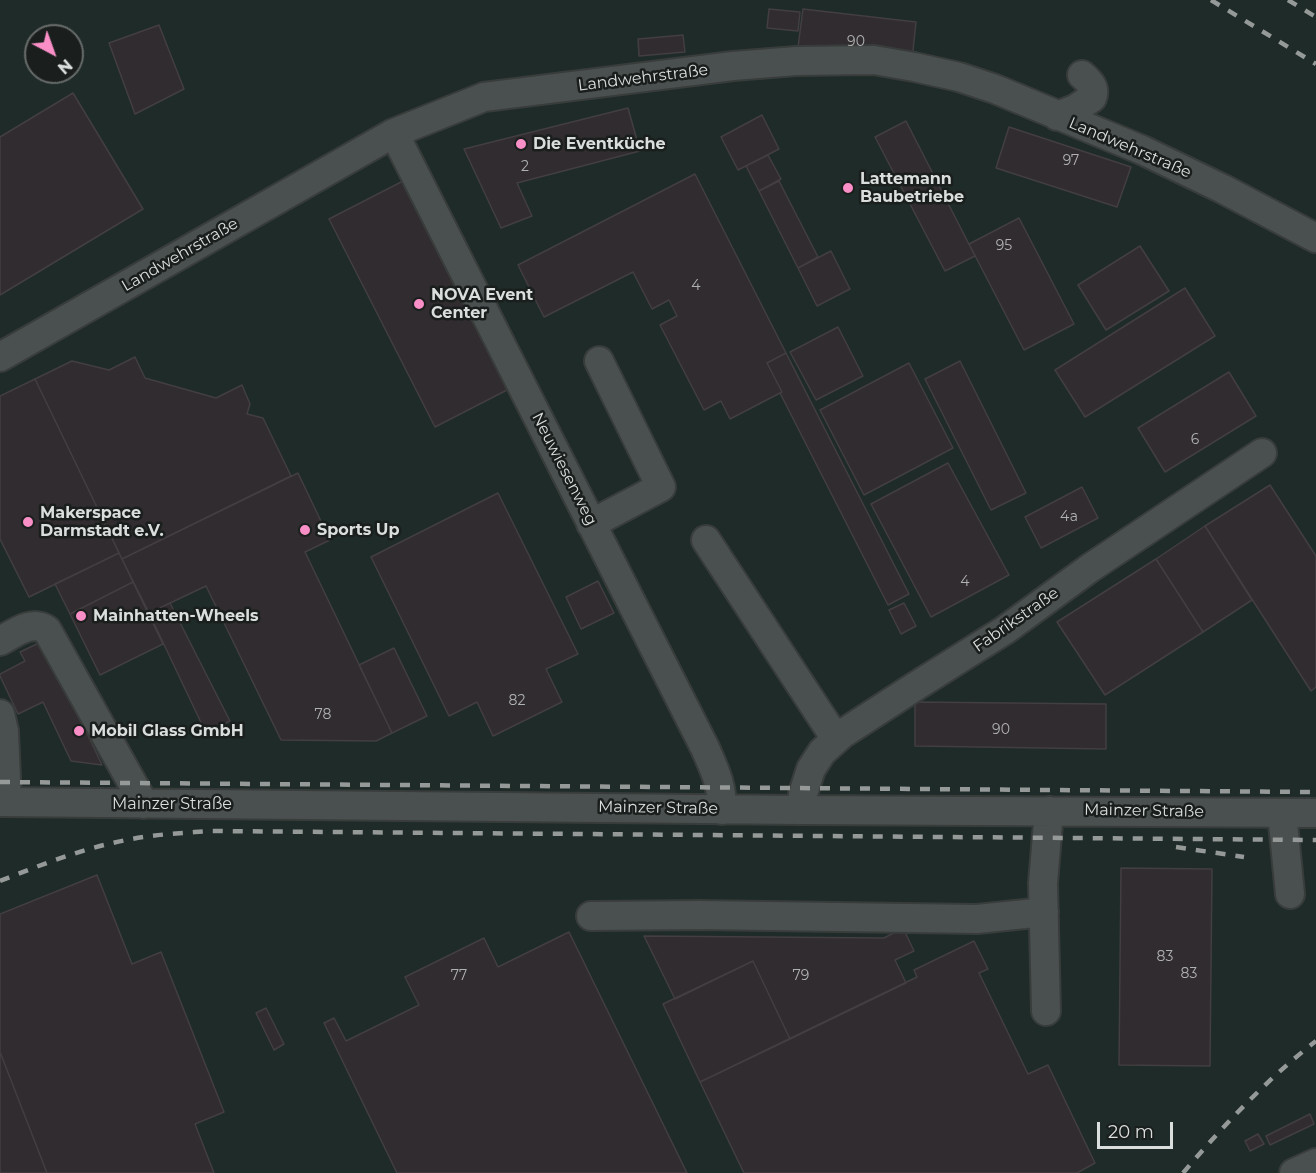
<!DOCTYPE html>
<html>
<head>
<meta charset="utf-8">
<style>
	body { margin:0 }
	#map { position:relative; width:1316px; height:1173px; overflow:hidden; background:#1a1f1e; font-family:Montserrat,sans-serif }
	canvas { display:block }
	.north { position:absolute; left:24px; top:24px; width:60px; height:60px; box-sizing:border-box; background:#1a1f1e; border:2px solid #676b6a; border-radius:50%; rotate:139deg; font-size:16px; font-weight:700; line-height:24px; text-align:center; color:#dadedd }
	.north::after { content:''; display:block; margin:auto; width:21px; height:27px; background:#fa8fc7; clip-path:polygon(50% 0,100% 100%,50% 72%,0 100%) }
	.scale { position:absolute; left:1097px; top:1122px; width:76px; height:27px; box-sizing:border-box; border:3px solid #dadedd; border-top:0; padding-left:8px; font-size:18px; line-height:21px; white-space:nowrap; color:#dadedd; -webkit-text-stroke:4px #1a1f1e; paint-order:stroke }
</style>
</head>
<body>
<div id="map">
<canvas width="1316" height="1173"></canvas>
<div class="north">N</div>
<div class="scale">20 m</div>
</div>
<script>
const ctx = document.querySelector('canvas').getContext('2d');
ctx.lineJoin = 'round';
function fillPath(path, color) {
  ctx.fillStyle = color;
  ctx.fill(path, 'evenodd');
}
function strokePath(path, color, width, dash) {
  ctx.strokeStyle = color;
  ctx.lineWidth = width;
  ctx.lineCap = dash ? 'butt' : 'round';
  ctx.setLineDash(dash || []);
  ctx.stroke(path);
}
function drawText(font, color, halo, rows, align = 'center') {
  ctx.font = font + ' Montserrat,sans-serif';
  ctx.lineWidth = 5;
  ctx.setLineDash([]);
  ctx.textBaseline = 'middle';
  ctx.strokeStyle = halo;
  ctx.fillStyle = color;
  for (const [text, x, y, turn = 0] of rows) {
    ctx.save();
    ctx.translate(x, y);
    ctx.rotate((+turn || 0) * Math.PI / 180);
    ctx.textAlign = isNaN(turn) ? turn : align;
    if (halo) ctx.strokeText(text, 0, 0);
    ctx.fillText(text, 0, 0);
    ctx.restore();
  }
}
fillPath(new Path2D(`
	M0,0H1316V1173H0ZM36,36H72V72H36Z`), '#1e2b29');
const building = new Path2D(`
	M769,9L800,12L798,31L767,28Z
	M803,9L916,22L912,60L798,47Z
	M159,25L184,89L135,114L109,43Z
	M683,35L685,52L639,56L638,39Z
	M73,93L143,209L0,295V137Z
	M628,108L640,151L517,183L532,216L501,228L464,149Z
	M762,115L779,149L738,170L721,137Z
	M906,121L975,256L945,271L875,137Z
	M1009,127L1131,167L1117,207L996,168Z
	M768,155L781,179L759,191L746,166Z
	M695,174L786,353L767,363L782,392L730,419L721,401L704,410L660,325L677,316L669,300L652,309L633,272L544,317L518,265Z
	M403,181L509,389L435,427L329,219Z
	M779,181L818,257L798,268L759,191Z
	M1019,218L1074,324L1024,350L969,244Z
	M1140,246L1169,291L1106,330L1078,285Z
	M831,251L850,289L817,306L798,268Z
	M1185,288L1215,336L1085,417L1055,370Z
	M838,327L863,376L816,400L790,352Z
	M786,353L909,594L888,605L780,393L782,392L767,363Z
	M135,357L145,378L216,398L242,385L250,404L247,414L263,418L291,476L122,559L35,379L72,361L109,370Z
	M960,361L1026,493L991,510L925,379Z
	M909,363L953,448L864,495L820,410Z
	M1229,372L1256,416L1165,472L1138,428Z
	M35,379L119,553L29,597L0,539V396Z
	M948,463L1009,575L931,617L871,504Z
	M298,473L330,540L305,552L392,733L376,741L281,740L206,586L149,613L122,559Z
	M1270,485L1316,556V687L1311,691L1205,526Z
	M1082,487L1098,518L1041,548L1025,517Z
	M498,493L578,654L546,669L562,702L493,736L477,702L449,716L371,557Z
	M1205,526L1252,600L1203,632L1156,559Z
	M119,553L133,582L70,614L55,584Z
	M1156,559L1203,632L1105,695L1057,622Z
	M598,581L614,613L581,629L566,597Z
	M133,582L163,644L100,675L70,614Z
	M170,603L230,721L206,733L149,613Z
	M904,603L916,626L901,634L889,610Z
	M43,641L102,765L71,761L43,702L18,714L0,676V674L25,661L20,652Z
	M394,648L427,716L392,733L359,665Z
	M915,702L1106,704V749L915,746Z
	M1121,868L1212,869L1210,1066L1119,1065Z
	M97,875L132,964L161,952L224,1112L195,1124L214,1173H47L0,1052V914Z
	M903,928L914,951L895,960L906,983L790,1039L753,961L675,999L644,936L884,938Z
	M569,932L687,1173H397L324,1023L334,1018L346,1041L419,1005L405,977L484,938L498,967Z
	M974,941L988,969L979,973L1028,1074L1048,1065L1095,1163L1077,1173H744L700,1082L917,977L914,970Z
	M753,961L790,1039L700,1082L663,1004Z
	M266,1008L284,1044L274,1050L256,1013Z
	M0,1052L47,1173H0Z
	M1310,1114L1314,1124L1270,1145L1266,1136Z
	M1258,1134L1264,1144L1250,1151L1245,1141Z`);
fillPath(building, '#312c2f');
strokePath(building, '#433e41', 1.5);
const minor = new Path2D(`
	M1057,116L1075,109L1092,98C1096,88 1090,82 1082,75
	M394,133L705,748C715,771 722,784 722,810
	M0,357L394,133L484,97L733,66L796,61L874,60L914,67L959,77L995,89L1142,150L1223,189L1316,238
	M591,524L661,487L599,361
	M706,540L836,739
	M0,641C14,634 31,619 47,630L144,804
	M0,714L4,731L7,802
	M0,802L801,810L1316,813
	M801,810L803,794L811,769L822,752L842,734L916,686L1005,630L1090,568L1262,453
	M1282,813L1290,894
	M591,916L699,915L977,919L1044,912
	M1046,1011L1043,883L1049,811
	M1294,1173L1316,1163`);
strokePath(minor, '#383c3b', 32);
strokePath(minor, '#4a504f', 28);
strokePath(new Path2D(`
	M1211,0L1316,64
	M1288,0L1316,17
	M0,782L1316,792
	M1176,847L1244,857
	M0,881C43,864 86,847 132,839C158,834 184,833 210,831L1316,840
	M1183,1173C1224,1125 1266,1080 1316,1041`), '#959998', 4.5, [10, 10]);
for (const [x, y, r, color] of [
	[521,144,6,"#fa8fc7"],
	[848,188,6,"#fa8fc7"],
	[419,304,6,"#fa8fc7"],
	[28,522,6,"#fa8fc7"],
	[305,530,6,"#fa8fc7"],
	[81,616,6,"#fa8fc7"],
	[79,731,6,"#fa8fc7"]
]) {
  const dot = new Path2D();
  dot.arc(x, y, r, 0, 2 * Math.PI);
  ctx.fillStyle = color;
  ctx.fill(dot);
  strokePath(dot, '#1a1f1e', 2);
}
drawText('14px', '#b0b2b2', null, [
	["90",856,42],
	["97",1071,161],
	["2",525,167],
	["95",1004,246],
	["4",696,286],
	["6",1195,440],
	["4a",1069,517],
	["4",965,582],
	["82",517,701],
	["78",323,715],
	["90",1001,730],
	["83",1165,957],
	["83",1189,974],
	["77",459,976],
	["79",801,976]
]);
drawText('16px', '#dadedd', '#1a1f1e', [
	["Landwehrstraße",643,78,-7],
	["Landwehrstraße",1130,148,23],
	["Landwehrstraße",180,255,-30],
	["Neuwiesenweg",564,469,63],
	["Fabrikstraße",1016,620,-35],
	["Mainzer Straße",172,804],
	["Mainzer Straße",658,808,1],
	["Mainzer Straße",1144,811,1]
]);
drawText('bold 16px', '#dadedd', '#1a1f1e', [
	["Die Eventküche",533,144],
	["Lattemann",860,179],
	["Baubetriebe",860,197],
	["NOVA Event",431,295],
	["Center",431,313],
	["Makerspace",40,513],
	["Darmstadt e.V.",40,531],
	["Sports Up",317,530],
	["Mainhatten-Wheels",93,616],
	["Mobil Glass GmbH",91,731]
], 'left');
</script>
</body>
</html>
